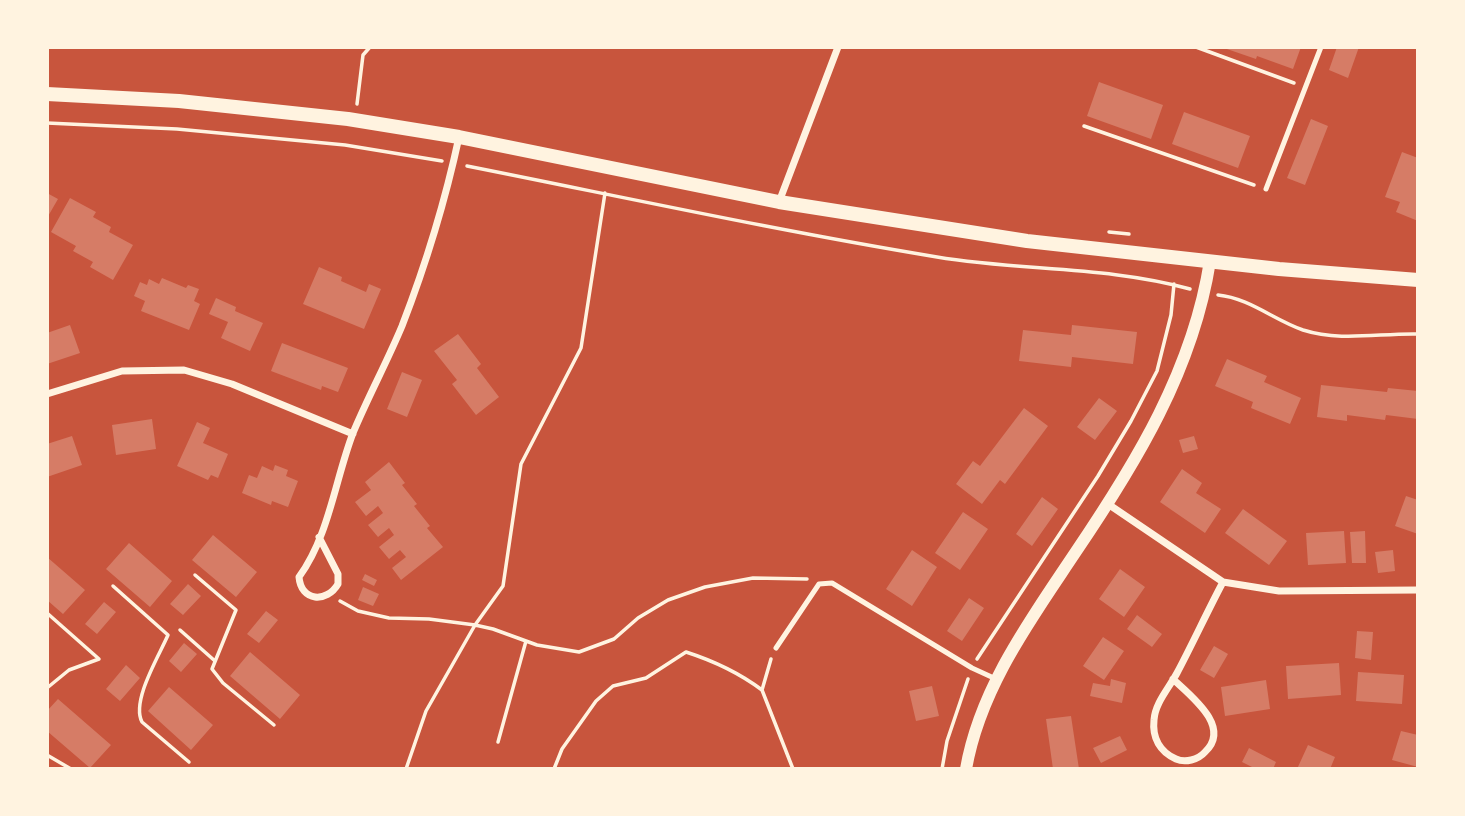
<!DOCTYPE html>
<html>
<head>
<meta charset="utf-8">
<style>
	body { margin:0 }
	#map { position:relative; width:1465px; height:816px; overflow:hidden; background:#c8553d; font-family:"Alegreya Sans",sans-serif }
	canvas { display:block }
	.frame { position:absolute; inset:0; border:49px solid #fff3e0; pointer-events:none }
</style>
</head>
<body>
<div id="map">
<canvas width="1465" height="816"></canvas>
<div class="frame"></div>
</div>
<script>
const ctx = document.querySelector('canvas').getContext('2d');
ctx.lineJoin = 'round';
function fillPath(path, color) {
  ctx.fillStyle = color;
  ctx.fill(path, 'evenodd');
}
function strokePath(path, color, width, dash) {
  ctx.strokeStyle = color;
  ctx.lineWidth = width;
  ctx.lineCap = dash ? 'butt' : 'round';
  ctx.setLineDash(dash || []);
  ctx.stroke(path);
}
fillPath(new Path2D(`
	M1301,47L1293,69L1257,56L1256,59L1224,48Z
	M1337,47H1359L1348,78L1329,70Z
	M1099,82L1163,105L1151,139L1087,116Z
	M1184,112L1250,136L1238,168L1172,144Z
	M1311,119L1328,126L1305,185L1287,178Z
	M1402,152L1418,158V221L1396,212L1400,202L1385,197Z
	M47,193L58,199L47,218Z
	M70,198L96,212L93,217L111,227L109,232L133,245L113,280L90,267L93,262L73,251L76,246L51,232Z
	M319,267L342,277L341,281L366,292L369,284L381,289L364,329L303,304Z
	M162,278L186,288L188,285L199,289L194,301L200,304L189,330L141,311L145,301L134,296L140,282L147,285L149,279L159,284Z
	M216,298L236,307L235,311L263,323L250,351L221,338L228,322L209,314Z
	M70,325L80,353L47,364V333Z
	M1072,325L1137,332L1133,364L1072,357L1071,367L1019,361L1023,330L1071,335Z
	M458,334L481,364L477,368L499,397L476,415L452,384L457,380L434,351Z
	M282,343L348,368L338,392L322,386L321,390L271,371Z
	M1227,359L1267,376L1264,382L1301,398L1290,424L1251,408L1253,402L1215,386Z
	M402,372L422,380L407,417L387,409Z
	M1321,385L1387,392L1388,388L1418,391V419L1386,415L1385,420L1347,415V421L1317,417Z
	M1099,398L1117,411L1095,440L1077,427Z
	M1024,408L1048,426L1005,484L1000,480L982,504L956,484L973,461L980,466Z
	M152,419L156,449L116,455L112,425Z
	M197,422L210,428L203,443L228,454L218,478L211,475L208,480L177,466Z
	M72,436L82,465L47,477V444Z
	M1194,436L1198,449L1183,453L1179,440Z
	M389,462L405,483L402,485L417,504L414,506L430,526L427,528L443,547L401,580L392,568L406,557L400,550L389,559L379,547L394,535L389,528L378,537L368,525L383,513L378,506L366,516L355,502L371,490L365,482Z
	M275,465L288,470L286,476L298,481L288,507L272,501L271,505L242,493L249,475L257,478L262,466L273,471Z
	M1182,469L1202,483L1196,493L1221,509L1205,533L1160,502Z
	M1406,496L1418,500V534L1395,526Z
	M1042,497L1058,509L1032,546L1016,534Z
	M1243,509L1287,541L1269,565L1225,533Z
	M963,512L988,529L960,570L935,553Z
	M1344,531L1346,563L1308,565L1306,533Z
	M1365,531L1366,563H1352L1350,532Z
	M213,535L257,572L236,597L192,560Z
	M129,543L172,581L150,607L106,569Z
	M912,550L937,567L912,606L886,589Z
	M1393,550L1395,571L1378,573L1375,552Z
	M47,557L85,590L63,614L47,600Z
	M1120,569L1145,587L1124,617L1099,599Z
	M365,574L377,580L374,586L362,580Z
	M188,584L201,596L183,615L170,604Z
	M363,587L379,594L373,606L358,600Z
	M969,598L984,608L962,641L947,631Z
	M104,602L116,612L97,634L85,624Z
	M266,611L278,620L259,643L247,634Z
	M1137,615L1162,634L1152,647L1127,629Z
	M1357,631L1373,632L1371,660L1355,658Z
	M1103,637L1124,651L1104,680L1083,666Z
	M184,643L197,654L181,672L169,661Z
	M1214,646L1228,654L1214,678L1200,670Z
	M250,652L300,695L280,719L230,676Z
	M1339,663L1341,695L1288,699L1286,666Z
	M126,665L140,678L120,701L106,689Z
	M1358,672L1404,675L1402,704L1356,701Z
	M1111,679L1126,683L1122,703L1090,696L1093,683L1110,686Z
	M1266,680L1270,709L1225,716L1221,687Z
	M932,686L939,716L916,721L909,691Z
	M169,687L213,725L191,750L148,711Z
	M58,699L111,745L90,768L47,731V711Z
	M1071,716L1079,769H1053L1046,719Z
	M1401,731L1418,735V767L1392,760Z
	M1120,736L1127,750L1101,763L1093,748Z
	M1308,745L1335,757L1330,769H1297Z
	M1249,748L1276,762L1273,769H1256L1242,762Z`), '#d67c66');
strokePath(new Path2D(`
	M1196,47L1294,83
	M357,104L363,55L370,47
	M47,123L177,129L345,145L442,161
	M1084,126L1254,185
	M467,166C623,197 779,231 937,257C1020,271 1108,266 1190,289
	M1109,232L1129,234
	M1218,295C1249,298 1274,320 1303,330C1341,342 1379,333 1418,334
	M195,575L236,610L212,669L223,683L274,725
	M113,586L168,635C159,656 131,701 142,722L189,762
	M340,601L358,611L389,618L429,619L475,625L493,629L537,645L579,652L614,639L638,618L668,600L705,587L753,578L807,579
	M47,613L99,659L69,670L47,688
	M180,630L215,661
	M771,659L762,690L793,769
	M977,659L1098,476L1131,421L1157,371L1171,315L1174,284
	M498,742L526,641
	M47,755L71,769
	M406,769L426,711L475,625L503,586L521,464L581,348L605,193
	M554,769L562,749L596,701L613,686L646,678L686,652C714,661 738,672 762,690
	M942,769L947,741L968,679`), '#fff3e0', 3.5);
strokePath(new Path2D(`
	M1266,189L1321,47
	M776,648L819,584L832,583L972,668L996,679`), '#fff3e0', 5);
strokePath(new Path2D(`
	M779,202L838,47
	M47,394L122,371L184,370L232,384L353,434
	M1108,504L1223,582L1279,591L1418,590
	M319,537L338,574V584C327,603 301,602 299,577C329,536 335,480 353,433C368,397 387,362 402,326C426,264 445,202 459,137
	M1173,679C1191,696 1232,727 1205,752C1198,760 1185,763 1176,759C1160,752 1152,738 1154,720C1155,703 1169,688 1177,673C1193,643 1207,612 1223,582`), '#fff3e0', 7);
strokePath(new Path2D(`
	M966,769C980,688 1031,619 1075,553C1136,463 1193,370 1210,261`), '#fff3e0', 12);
strokePath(new Path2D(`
	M47,94L179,101L348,119L459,137L779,202L1027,241L1279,269L1418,280`), '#fff3e0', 14);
</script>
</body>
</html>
